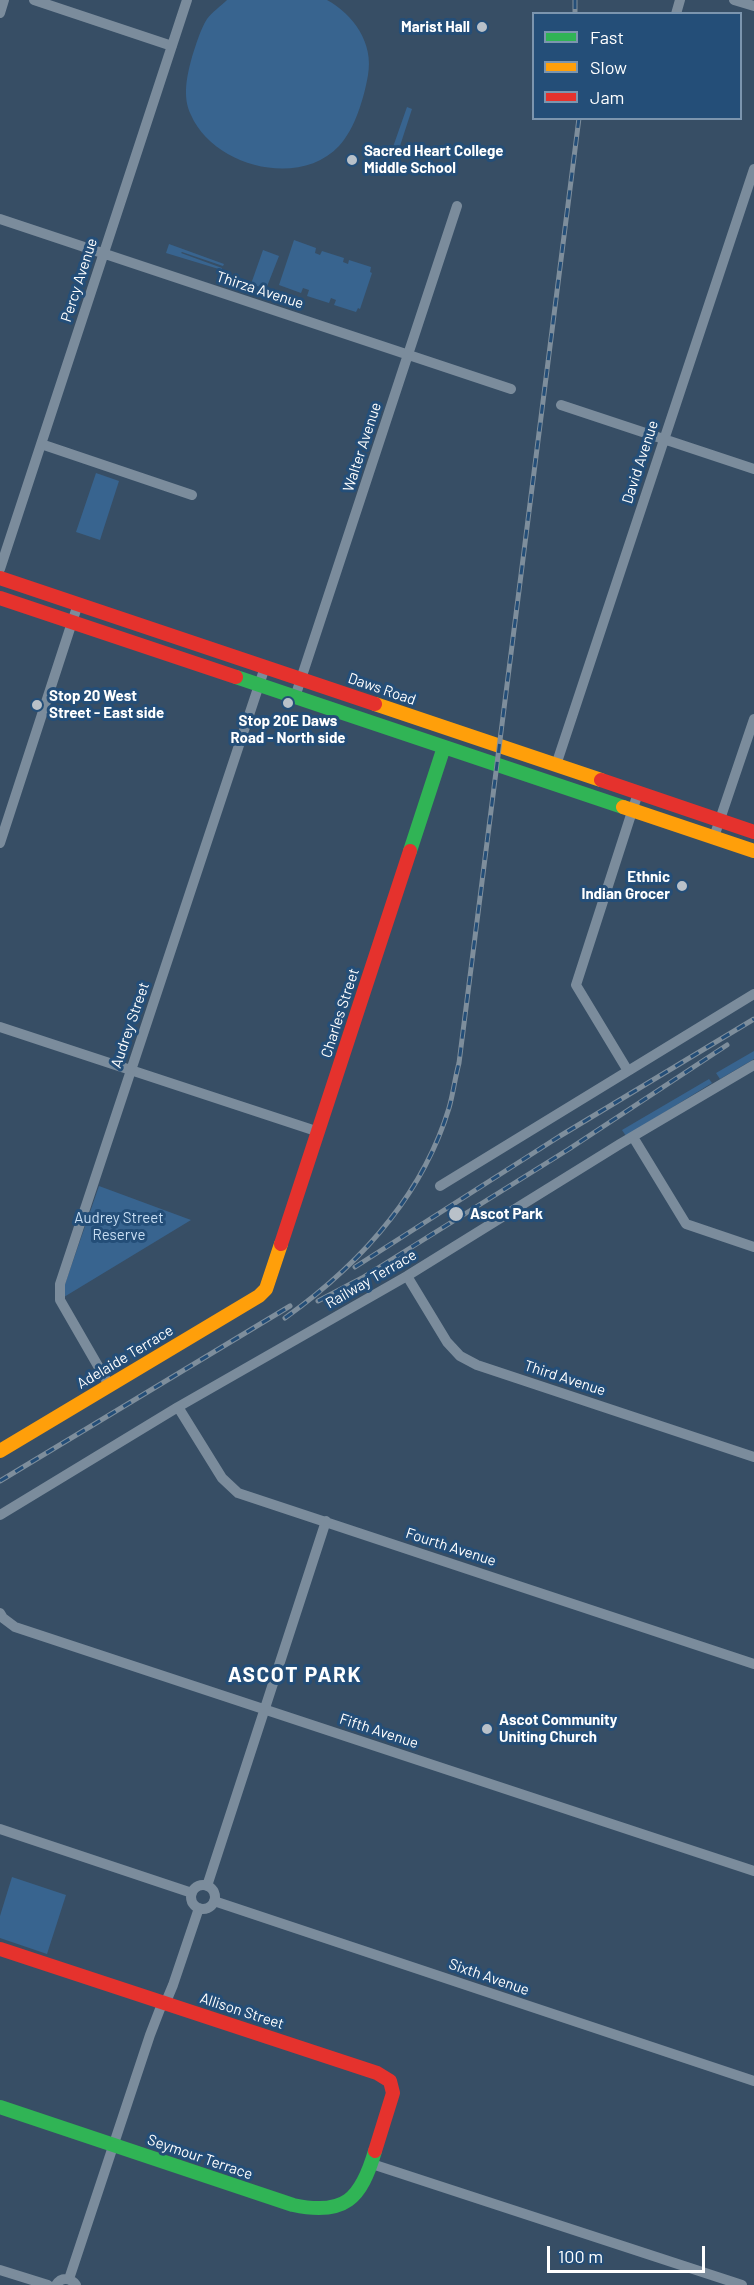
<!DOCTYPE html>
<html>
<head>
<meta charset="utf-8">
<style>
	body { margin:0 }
	#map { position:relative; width:754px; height:2285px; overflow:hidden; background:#374e65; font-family:Barlow,sans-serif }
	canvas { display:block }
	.legend { position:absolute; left:532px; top:12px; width:210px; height:108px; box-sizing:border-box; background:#244e78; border:2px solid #7c95ae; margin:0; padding:8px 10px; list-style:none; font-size:18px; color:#fff }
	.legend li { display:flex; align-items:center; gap:12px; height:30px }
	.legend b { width:30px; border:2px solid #7c95ae }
	.scale { position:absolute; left:547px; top:2246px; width:158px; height:27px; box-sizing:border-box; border:3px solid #fff; border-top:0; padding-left:8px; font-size:18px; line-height:21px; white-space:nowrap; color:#fff; -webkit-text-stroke:4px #244e78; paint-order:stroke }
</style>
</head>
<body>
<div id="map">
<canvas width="754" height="2285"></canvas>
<ul class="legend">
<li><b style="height:8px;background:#30b455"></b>Fast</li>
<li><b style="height:8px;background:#ff9f0a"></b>Slow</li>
<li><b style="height:8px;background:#e5322d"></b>Jam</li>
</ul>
<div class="scale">100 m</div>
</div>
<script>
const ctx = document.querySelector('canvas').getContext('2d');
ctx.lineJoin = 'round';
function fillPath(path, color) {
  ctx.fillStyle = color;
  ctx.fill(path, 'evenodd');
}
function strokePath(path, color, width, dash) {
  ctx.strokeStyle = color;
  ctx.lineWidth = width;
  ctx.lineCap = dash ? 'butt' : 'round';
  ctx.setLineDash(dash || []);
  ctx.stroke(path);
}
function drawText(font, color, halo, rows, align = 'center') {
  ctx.font = font + ' Barlow,sans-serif';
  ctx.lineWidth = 6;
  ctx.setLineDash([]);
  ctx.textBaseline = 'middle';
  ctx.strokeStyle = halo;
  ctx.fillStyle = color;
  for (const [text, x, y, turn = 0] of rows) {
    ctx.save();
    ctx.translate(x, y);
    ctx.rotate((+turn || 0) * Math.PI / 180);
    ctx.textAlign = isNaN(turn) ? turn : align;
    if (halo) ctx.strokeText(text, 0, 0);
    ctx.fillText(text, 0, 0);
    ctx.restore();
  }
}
fillPath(new Path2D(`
	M227,0H327C353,14 374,43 368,75C364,98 355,129 339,146C299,189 213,166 191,115C182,97 187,75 192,57C196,45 200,30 207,19C212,12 221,6 227,0Z
	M407,107L412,109L399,149L393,147Z
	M294,240L316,248L315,253L320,255L322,251L344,258L343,262L348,264L349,260L371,267L370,272L372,273L360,309L358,308L356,312L334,305L336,300L331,298L329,303L307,296L309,290L303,288L301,293L279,285Z
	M169,244L224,264L223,266L182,252L181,253L222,268V270L166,253Z
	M263,250L279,256L266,289L251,284Z
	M96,473L119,481L100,540L76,532Z
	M754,1051V1059L720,1079L716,1073Z
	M709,1079L712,1083L626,1136L622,1130Z
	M99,1186L191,1220L64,1297V1287Z
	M12,1877L66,1895L47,1954L0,1938V1916Z`), '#38648f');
strokePath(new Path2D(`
	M34,0L172,46
	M734,0L754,6
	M0,13L4,0
	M676,14L680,0
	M0,219L511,389
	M561,405L754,469
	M41,444L192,495
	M0,569L187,0
	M295,697L457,206
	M556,765L754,169
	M714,837L754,719
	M0,843L78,604
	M0,1027L319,1132
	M628,1071L576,985L638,793
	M633,1137L686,1224L754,1247
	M440,1186L754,994
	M407,1276L447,1342L460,1356L477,1365L754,1457
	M109,1385L60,1300V1284L265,667
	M178,1407L222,1478L238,1493L754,1664
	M0,1515L178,1407L407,1276L620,1144L754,1065
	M0,1613L3,1618L15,1627L754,1871
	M0,1829L192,1893
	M191 1897a12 12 0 1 1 24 0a12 12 0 1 1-24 0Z
	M207,1886L326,1521
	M214,1901L754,2081
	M372,2164L742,2285
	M0,2270L48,2285
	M69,2279L150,2035L160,2009L168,1997L173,1985L199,1908
	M56,2285C61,2277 70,2277 76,2285`), '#7b8c9c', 10);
strokePath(new Path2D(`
	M236,677L623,807
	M410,851L444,747
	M0,2107L293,2205C345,2216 361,2199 375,2151`), '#30b455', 14);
strokePath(new Path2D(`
	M375,704L601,780
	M623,807L754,851
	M0,1451L259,1296L266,1289L281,1244`), '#ff9f0a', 14);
strokePath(new Path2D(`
	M0,578L375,704
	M0,598L236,677
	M601,780L754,832
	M281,1244L410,851
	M0,1949L377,2073L390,2081L393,2093L375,2151`), '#e5322d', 14);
const rail = new Path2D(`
	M575,0V14
	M355,1267L560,1136L754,1019
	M318,1301L362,1278L569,1149L727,1045
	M285,1318C359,1265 422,1197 449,1108C453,1094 455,1078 459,1063L579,118
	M0,1481L290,1306`);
strokePath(rail, '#7e8e9c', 5);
strokePath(rail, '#244e78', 3, [9]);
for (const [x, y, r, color] of [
	[482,27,6,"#b9c1c9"],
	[352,160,6,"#b9c1c9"],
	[288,703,6,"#b9c1c9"],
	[37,705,6,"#b9c1c9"],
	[682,886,6,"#b9c1c9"],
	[456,1214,8,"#b9c1c9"],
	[487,1729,6,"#b9c1c9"]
]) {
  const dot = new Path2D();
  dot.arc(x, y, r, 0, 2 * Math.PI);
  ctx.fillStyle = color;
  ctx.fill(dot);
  strokePath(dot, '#244e78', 2);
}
drawText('bold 15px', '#fff', '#244e78', [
	["Marist Hall",470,27,"right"],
	["Sacred Heart College",364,151],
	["Middle School",364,168],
	["Stop 20 West",49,696],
	["Street - East side",49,713],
	["Stop 20E Daws",288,721,"center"],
	["Road - North side",288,738,"center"],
	["Ethnic",670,877,"right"],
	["Indian Grocer",670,894,"right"],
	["Ascot Park",470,1214],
	["Ascot Community",499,1720],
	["Uniting Church",499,1737]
], 'left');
drawText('15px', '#fff', '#244e78', [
	["Percy Avenue",79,280,-72],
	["Thirza Avenue",260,290,18],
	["Walter Avenue",362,447,-72],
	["David Avenue",640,462,-72],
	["Daws Road",382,689,19],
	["Charles Street",340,1013,-72],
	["Audrey Street",130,1025,-71],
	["Railway Terrace",371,1279,-30],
	["Adelaide Terrace",125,1357,-31],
	["Third Avenue",565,1378,18],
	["Fourth Avenue",451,1547,18],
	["Fifth Avenue",379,1731,18],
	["Sixth Avenue",489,1977,19],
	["Allison Street",242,2011,18],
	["Seymour Terrace",200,2157,19]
]);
drawText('15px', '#c8def3', '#244e78', [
	["Audrey Street",119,1218],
	["Reserve",119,1235]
]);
ctx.letterSpacing = '1.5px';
drawText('bold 21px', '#fff', '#244e78', [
	["ASCOT PARK",295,1675]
]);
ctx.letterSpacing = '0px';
</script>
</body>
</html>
